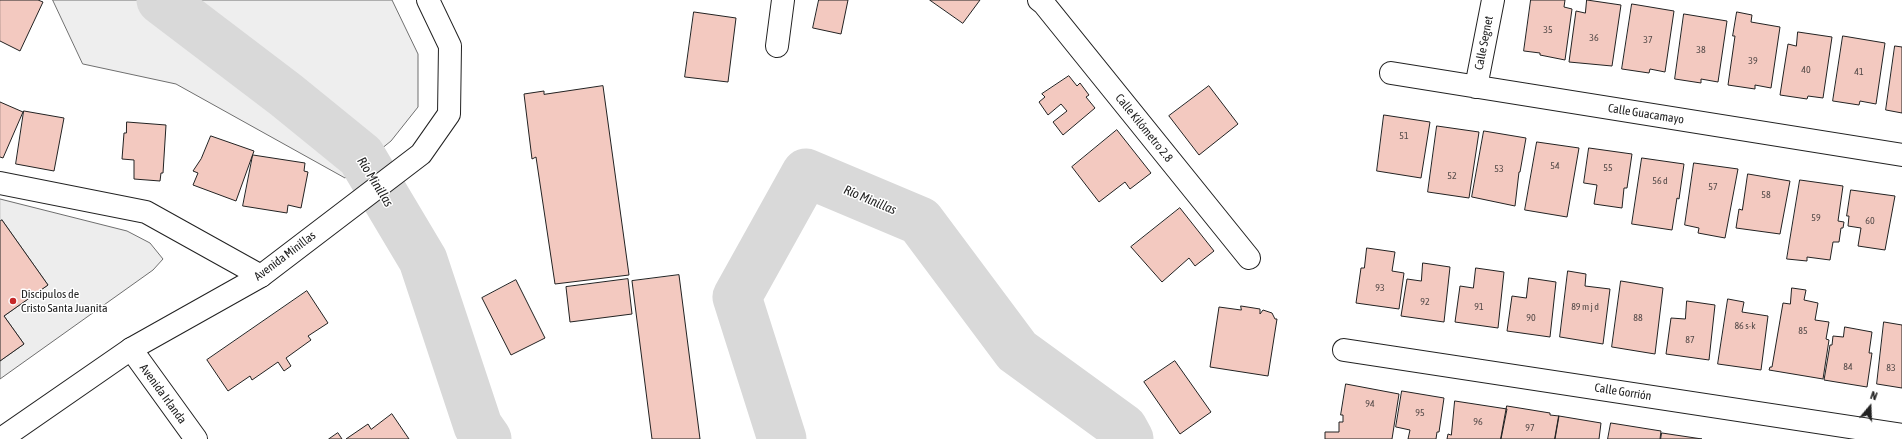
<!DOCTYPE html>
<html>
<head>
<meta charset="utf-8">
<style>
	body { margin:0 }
	#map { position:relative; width:1902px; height:439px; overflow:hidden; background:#fff; font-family:"Asap Condensed",sans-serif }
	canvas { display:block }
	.north { position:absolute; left:1850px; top:387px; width:40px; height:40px; -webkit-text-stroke:3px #fff; paint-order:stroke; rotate:19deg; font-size:11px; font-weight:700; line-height:16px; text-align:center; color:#222 }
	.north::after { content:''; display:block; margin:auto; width:14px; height:18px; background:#222; clip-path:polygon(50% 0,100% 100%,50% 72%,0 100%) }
</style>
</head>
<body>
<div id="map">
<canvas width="1902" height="439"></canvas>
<div class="north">N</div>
</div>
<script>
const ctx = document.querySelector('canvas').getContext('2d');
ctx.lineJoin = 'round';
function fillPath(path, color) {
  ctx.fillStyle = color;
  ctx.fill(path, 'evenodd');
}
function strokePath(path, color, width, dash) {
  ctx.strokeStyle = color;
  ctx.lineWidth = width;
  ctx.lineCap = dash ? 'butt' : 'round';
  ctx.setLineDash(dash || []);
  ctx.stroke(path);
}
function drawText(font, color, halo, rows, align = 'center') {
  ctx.font = font + ' "Asap Condensed",sans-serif';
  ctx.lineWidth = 3;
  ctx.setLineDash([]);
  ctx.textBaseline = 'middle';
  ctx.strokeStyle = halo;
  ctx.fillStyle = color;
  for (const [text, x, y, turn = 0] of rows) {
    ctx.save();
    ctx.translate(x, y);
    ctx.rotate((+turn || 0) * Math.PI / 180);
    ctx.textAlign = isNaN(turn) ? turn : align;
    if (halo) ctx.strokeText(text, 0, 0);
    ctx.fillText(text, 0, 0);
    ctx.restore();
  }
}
const green = new Path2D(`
	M53,0H392L418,54V107L391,141L345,178L176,84L83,64Z`);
fillPath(green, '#eee');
strokePath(green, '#6f6f6f', 1);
const parking = new Path2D(`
	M0,199L127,231L150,243L163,259L153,270L0,379V361L24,344L4,316L48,285L2,220L0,221Z`);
fillPath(parking, '#ededed');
strokePath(parking, '#6f6f6f', 1);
strokePath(new Path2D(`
	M161,0L286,95L361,156L423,260L478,426L487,439
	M782,439L737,297L806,173L920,221L1017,351L1123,428L1129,439`), '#d9d9d9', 49);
const building = new Path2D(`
	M0,0H38L43,2L20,51L0,41Z
	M819,0H848L841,34L813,28Z
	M930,0H980L963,23Z
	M1531,0H1565L1564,7L1572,9L1565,60L1540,55V53L1524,51Z
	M1587,0L1621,5L1612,66L1569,62L1576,11L1585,13Z
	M1632,4L1674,11L1665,72L1650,69L1649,73L1622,69Z
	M694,12L736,18L728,82L685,77Z
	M1737,12L1752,15L1751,22L1780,27L1771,88L1755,85V89L1728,85L1735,36H1733Z
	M1684,14L1727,21L1718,82L1701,79V83L1675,79Z
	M1798,32L1832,37L1823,98L1808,96L1807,99L1780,95L1788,44L1796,46Z
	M1843,36L1885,43L1876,104L1860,101L1859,105L1833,101Z
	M1895,46L1902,47V113L1886,110Z
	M1069,76L1077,86L1080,83L1089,95L1086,97L1095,108L1063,135L1053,122L1067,111L1061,104L1048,115L1039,102L1045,97L1042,94Z
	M603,86L629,275L555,284L536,157L532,159L524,94L544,91V94Z
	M1209,86L1238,124L1199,155L1169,116Z
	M0,102L23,112L3,158L0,157Z
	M24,111L64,118L54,171L16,164Z
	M1384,115L1430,122L1421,178L1377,171Z
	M127,122L166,125L163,173H161L160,181L134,179V160L122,159L124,133H126Z
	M1437,126L1479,132L1469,198L1428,192Z
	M1117,130L1151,173L1130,189L1125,182L1099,202L1072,167Z
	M1484,131L1526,138L1520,172H1519L1515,206L1472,197Z
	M211,136L254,151L236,201L193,185L198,173L193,171L201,159Z
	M1537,142L1579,148L1567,217L1525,210Z
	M1589,148L1632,154L1627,188H1624L1622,208L1594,204L1597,185L1584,183Z
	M253,155L305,163L304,171L308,172L301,208L288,205L287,213L243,206Z
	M1642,158L1684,164L1679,199L1677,198L1672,230L1632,224Z
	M1694,163L1738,169L1725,238L1698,233L1699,228L1685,225Z
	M1748,174L1790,181L1780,234L1736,228L1739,209L1742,210Z
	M1800,180L1843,186L1838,221L1844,222L1843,228H1841L1839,242H1833L1830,260L1807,257V261L1787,259Z
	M1851,190L1895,196L1885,250L1858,246L1861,228L1848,226L1849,216H1847Z
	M1180,208L1214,251L1195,266L1189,258L1162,282L1131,247Z
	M2,220L48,285L4,316L24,344L0,361V222Z
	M1367,248L1395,252L1392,271L1404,273L1399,309L1356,303L1361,268H1364Z
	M1423,263L1450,267L1444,322L1401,316L1407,279L1421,281Z
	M1476,268L1504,272L1498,328L1455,322L1460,286L1473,288Z
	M1568,271L1586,274L1585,286L1610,289L1603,344L1560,337Z
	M679,275L700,439H652L632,281Z
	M1529,278L1556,282L1550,337L1507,331L1512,296L1526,298Z
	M628,279L632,314L570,322L566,287Z
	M516,280L545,338L511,355L482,298Z
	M1621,281L1663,288L1655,354L1612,347Z
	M1792,288L1806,290L1804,300L1818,303L1815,320L1829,322L1826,339L1829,340L1823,379L1769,370L1770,367H1772L1783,303L1790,304Z
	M307,291L328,323L308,336L311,340L286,358L291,366L284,371L278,362L252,380L250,376L228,391L207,360Z
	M1728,299L1744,302L1742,312L1768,316L1761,370L1718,364Z
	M1687,301L1715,305L1709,360L1666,354L1671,318L1685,319Z
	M1241,306L1260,309V314L1263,310L1272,313L1275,319H1277L1268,376L1210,367L1219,307L1241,310Z
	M1884,322L1902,325V388L1877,384Z
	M1845,327L1872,332L1869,353H1872L1867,387L1824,380L1830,345H1832L1833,336L1843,337Z
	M1175,361L1211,412L1180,434L1144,382Z
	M1346,384L1399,394L1392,439H1325V432H1339V422H1343V415H1341Z
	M1402,391L1444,398L1439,432H1437L1436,439H1408L1410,430L1396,427Z
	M1455,401L1507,409L1501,439H1447L1448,434L1451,435Z
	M1507,406L1550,413V415L1559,416L1555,439H1501Z
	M392,414L409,439H346L368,424L371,429Z
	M1559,416L1601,423L1599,439H1555Z
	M1611,423L1661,431L1660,439H1608Z
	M338,433L342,439H329Z
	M1662,433L1702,439H1661Z`);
fillPath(building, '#f3c9c0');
strokePath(building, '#222', 1);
const street = new Path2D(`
	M1039,0L1044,4L1249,258
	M777,46L783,0
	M1391,73L1902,155
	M1476,87L1493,0
	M0,183L146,212L261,276
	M131,349L196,439
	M1344,350L1902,435`);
const secondary = new Path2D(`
	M1,439L131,349L261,276L421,154L449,114L450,46L428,0`);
strokePath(street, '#222', 24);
strokePath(secondary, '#222', 24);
strokePath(street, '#fff', 22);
strokePath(secondary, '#fff', 22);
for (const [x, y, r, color] of [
	[13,301,4,"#c62828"]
]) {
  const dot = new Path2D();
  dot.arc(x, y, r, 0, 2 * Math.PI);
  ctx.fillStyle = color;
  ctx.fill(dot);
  strokePath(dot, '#fff', 1.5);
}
drawText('10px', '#564c4a', null, [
	["35",1548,30],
	["36",1594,38],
	["37",1648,40],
	["38",1701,50],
	["39",1753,61],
	["40",1806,70],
	["41",1859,72],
	["51",1404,136],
	["54",1555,166],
	["55",1608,168],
	["53",1499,169],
	["52",1452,176],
	["56 d",1660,181],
	["57",1713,187],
	["58",1766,195],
	["59",1816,218],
	["60",1870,221],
	["93",1380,288],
	["92",1425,302],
	["91",1479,307],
	["89 m j d",1585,307],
	["90",1531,318],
	["88",1638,318],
	["86 s-k",1745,326],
	["85",1803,331],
	["87",1690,340],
	["84",1848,367],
	["83",1891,368],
	["94",1370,404],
	["95",1420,413],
	["96",1478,422],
	["97",1530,428]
]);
drawText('12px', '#222', '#fff', [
	["Calle Segnet",1484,43,-79],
	["Calle Guacamayo",1646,114,9],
	["Calle Kilómetro 2.8",1144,128,51],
	["Avenida Minillas",285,256,-37],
	["Calle Gorrión",1623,392,9],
	["Avenida Irlanda",163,394,54]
]);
drawText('12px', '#222', '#fff', [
	["Discipulos de",21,294],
	["Cristo Santa Juanita",21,308]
], 'left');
drawText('italic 13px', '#222', '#fff', [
	["Río Minillas",375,182,58],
	["Río Minillas",870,200,23]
]);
</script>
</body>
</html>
